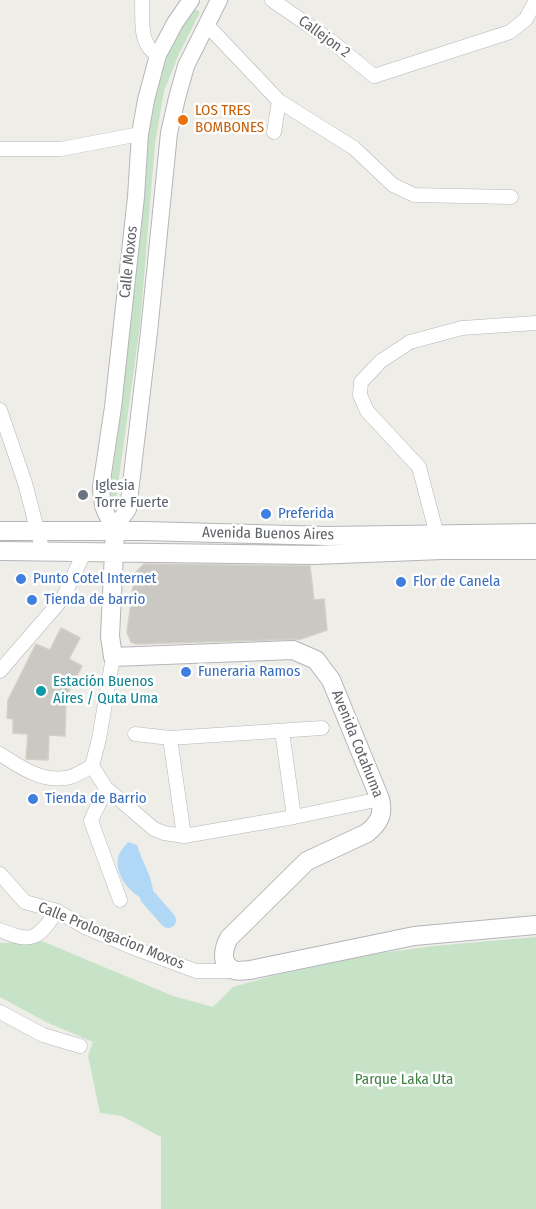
<!DOCTYPE html>
<html>
<head>
<meta charset="utf-8">
<style>
	body { margin:0 }
	canvas { display:block; background:#efede7 }
</style>
</head>
<body>
<canvas width="536" height="1209"></canvas>
<script>
const ctx = document.querySelector('canvas').getContext('2d');
ctx.lineJoin = 'round';
function fillPath(path, color) {
  ctx.fillStyle = color;
  ctx.fill(path, 'evenodd');
}
function strokePath(path, color, width, dash) {
  ctx.strokeStyle = color;
  ctx.lineWidth = width;
  ctx.lineCap = dash ? 'butt' : 'round';
  ctx.setLineDash(dash || []);
  ctx.stroke(path);
}
function drawText(font, color, halo, rows, align = 'center') {
  ctx.font = font + ' "Fira Sans Condensed",sans-serif';
  ctx.lineWidth = 5;
  ctx.setLineDash([]);
  ctx.textBaseline = 'middle';
  ctx.strokeStyle = halo;
  ctx.fillStyle = color;
  for (const [text, x, y, turn = 0] of rows) {
    ctx.save();
    ctx.translate(x, y);
    ctx.rotate((+turn || 0) * Math.PI / 180);
    ctx.textAlign = isNaN(turn) ? turn : align;
    if (halo) ctx.strokeText(text, 0, 0);
    ctx.fillText(text, 0, 0);
    ctx.restore();
  }
}
fillPath(new Path2D(`
	M193,8L200,12L179,54L164,91L155,143L140,325L115,507L111,510L107,507L131,321L147,136L156,87L168,52Z
	M536,937V1209H161V1137L122,1116L100,1113L88,1056L93,1042L46,1022L0,997V943L42,941L173,996L213,1007L233,987L272,976L373,954L433,946Z`), '#c7e3c7');
fillPath(new Path2D(`
	M128,842L137,845C142,862 151,874 153,890L145,900C130,893 115,876 118,858C119,852 124,847 128,842Z`), '#b0d7f5');
strokePath(new Path2D(`
	M148,897L168,920`), '#b0d7f5', 16);
const building = new Path2D(`
	M144,564L310,566L314,600L324,599L327,630L301,639L136,644L131,642L127,632L135,573Z
	M61,628L80,638L69,659L82,666L66,697L65,736L49,735L48,760L26,759L28,734L13,733V719L7,718L8,700L36,644L50,650Z`);
fillPath(building, '#cac8c3');
strokePath(building, '#d3cfc6', 1.5);
const minor = new Path2D(`
	M142,0C143,19 138,45 158,55
	M272,0L330,40L374,76L510,32L526,19L536,0
	M207,25L279,101L354,148L393,185L414,195L511,197
	M274,132L279,101
	M0,149H61L140,134
	M0,410L25,483L43,552
	M437,535L419,467L367,411L360,395L361,382L381,361L410,342L462,328L536,323
	M113,657L99,739L92,766L106,788L154,829L164,833L184,836L294,817L380,799
	M0,671L63,598L84,553
	M282,731L294,817
	M135,734L170,738L322,728
	M170,738L184,836
	M0,754C20,767 44,784 70,777C77,775 85,770 92,766
	M106,788C102,801 95,809 91,821L120,900
	M0,874L25,902L57,911L85,927L134,948L196,971H234
	M0,930C32,944 38,939 57,911
	M0,1012L43,1035L80,1046`);
const tertiary = new Path2D(`
	M115,527C103,512 102,505 101,487L113,407L136,197L140,134L146,100L158,55L175,23L191,0
	M115,532V527L128,509L149,332L169,133L177,98L186,66L219,0`);
const secondary = new Path2D(`
	M0,531H144L327,536L536,533
	M115,532L110,636L113,657L293,650L316,660L331,680L380,799C384,815 379,823 367,833L307,861L229,938C224,947 219,965 234,970C238,972 245,970 250,970L414,936L536,925
	M0,551L314,555L442,550H536`);
strokePath(minor, '#b4b6ba', 15);
strokePath(tertiary, '#b4b6ba', 18);
strokePath(secondary, '#b3b5ba', 20);
strokePath(minor, '#fff', 14);
strokePath(tertiary, '#fff', 16);
strokePath(secondary, '#fff', 18);
for (const [x, y, r, color] of [
	[183,120,6,"#e8710a"],
	[83,495,6,"#6b7280"],
	[266,514,6,"#3f7fe0"],
	[21,579,6,"#3f7fe0"],
	[401,582,6,"#3f7fe0"],
	[32,600,6,"#3f7fe0"],
	[186,672,6,"#3f7fe0"],
	[41,691,6,"#0f9aa8"],
	[33,799,6,"#3f7fe0"]
]) {
  const dot = new Path2D();
  dot.arc(x, y, r, 0, 2 * Math.PI);
  ctx.fillStyle = color;
  ctx.fill(dot);
  strokePath(dot, '#fff', 2);
}
drawText('15px', '#5e6165', '#fff', [
	["Callejon 2",324,37,36],
	["Calle Moxos",129,262,-84],
	["Avenida Buenos Aires",268,534,1],
	["Avenida Cotahuma",357,744,68],
	["Calle Prolongacion Moxos",111,936,22]
]);
drawText('15px', '#c56008', '#fff', [
	["LOS TRES",195,111],
	["BOMBONES",195,128]
], 'left');
drawText('15px', '#5b616d', '#fff', [
	["Iglesia",95,486],
	["Torre Fuerte",95,503]
], 'left');
drawText('15px', '#366cbe', '#fff', [
	["Preferida",278,514],
	["Punto Cotel Internet",33,579],
	["Flor de Canela",413,582],
	["Tienda de barrio",44,600],
	["Funeraria Ramos",198,672],
	["Tienda de Barrio",45,799]
], 'left');
drawText('15px', '#0d838f', '#fff', [
	["Estación Buenos",53,682],
	["Aires / Quta Uma",53,699]
], 'left');
drawText('15px', '#408244', '#fff', [
	["Parque Laka Uta",404,1080]
]);
</script>
</body>
</html>
